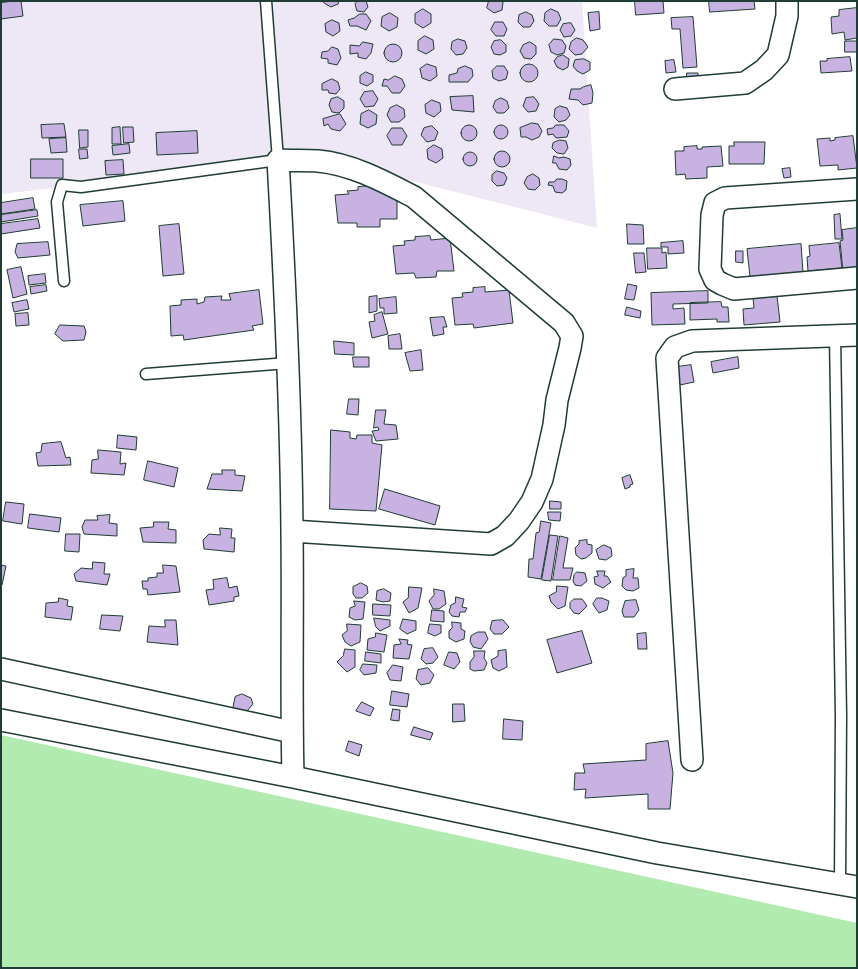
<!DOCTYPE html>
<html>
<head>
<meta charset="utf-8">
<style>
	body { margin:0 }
	#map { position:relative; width:858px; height:969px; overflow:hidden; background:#fff; font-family:"Indie Flower",sans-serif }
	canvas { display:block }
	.frame { position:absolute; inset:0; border:2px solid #1f3d34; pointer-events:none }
</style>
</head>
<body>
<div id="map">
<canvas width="858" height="969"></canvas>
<div class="frame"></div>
</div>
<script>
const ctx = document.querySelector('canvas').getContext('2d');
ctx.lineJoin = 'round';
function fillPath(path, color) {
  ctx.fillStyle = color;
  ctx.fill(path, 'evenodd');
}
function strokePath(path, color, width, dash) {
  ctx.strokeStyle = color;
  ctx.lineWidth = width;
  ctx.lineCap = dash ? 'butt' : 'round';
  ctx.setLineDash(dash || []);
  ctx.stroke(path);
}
fillPath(new Path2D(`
	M1,1H582L597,228L294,151L119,181L1,194Z`), '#eee8f6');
fillPath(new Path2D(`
	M1,735L857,923V968H1Z`), '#b1ebaf');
const building = new Path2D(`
	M14,1H21L23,16L1,19V3Z
	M324,1H339L338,4L331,7L324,3Z
	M358,1H366L368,7L364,12L357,11L355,4Z
	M489,1H501L503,2L502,10L494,13L487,8Z
	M635,1H663L664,13L636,15Z
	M709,1H754L755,9L710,12Z
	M857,8V38L845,40L844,32L832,34L831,17L839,16V10Z
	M423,9L431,14V23L423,28L415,23V14Z
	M551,9L558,12L561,19L557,26H549L544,21L545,13Z
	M526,12L532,15L534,21L530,27H523L518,22L519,15Z
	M599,12L600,29L590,31L588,13Z
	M390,13L398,18L397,27L389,31L381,26L382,17Z
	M360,14H366L371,21L366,30L357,26H350L348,20L354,18Z
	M693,17L697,67L683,68L680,29H672L671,18Z
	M332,20L339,23L340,31L333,36L326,32L325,24Z
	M495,22H503L507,29L504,36H496L491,30Z
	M571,23L575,30L571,36L564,37L560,30L563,24Z
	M425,36L433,40L434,49L426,54L418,50V41Z
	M577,38L583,40L588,47L582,54L575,55L569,49L571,42Z
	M458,39L465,41L467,48L463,54L456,55L451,49L452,42Z
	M554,39L562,40L566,46L564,53L557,55L551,52L549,45Z
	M501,40L506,45V52L500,55L494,54L491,47L494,41Z
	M845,41H857V52H845Z
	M363,42L373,44L371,53L366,59L358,57V53L350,54V45L359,46Z
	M530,42L536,46V54L531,59L524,58L520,51L523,45Z
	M384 53a9 9 0 1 1 18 0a9 9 0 1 1-18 0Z
	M332,47L338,49L341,58L337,65L328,63V59L321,58L322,52L328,51Z
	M563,55L569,59L568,67L563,70L557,67L554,61L557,57Z
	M850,57L852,71L821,73L820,61H827V59Z
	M584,59L590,62V70L583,74L577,71L573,66L575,60Z
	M674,60L676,72L666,73L665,61Z
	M427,64L436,67L437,76L430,81L422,78L420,69Z
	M520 73a9 9 0 1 1 18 0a9 9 0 1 1-18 0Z
	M465,66L472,69L473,76L468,82H449V75L457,73L458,69Z
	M497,66H504L508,72L506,79L499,81L493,78L492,71Z
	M366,72L373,75V82L367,86L360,83V76Z
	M687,73H698V81L687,82Z
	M395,76L402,79L405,86L400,93H392L387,86H382L384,79L388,80Z
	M332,79L338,82L340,89L336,94L329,93L328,90H322V84Z
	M591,85L593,93L592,103L583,105L578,100L569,99L571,89H580L583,87Z
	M373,91L378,99L374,106L365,107L360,99L364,92Z
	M473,96L474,112L452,110L450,97Z
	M338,97L344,101V108L339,113L332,112L329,105L331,99Z
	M534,97L539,104L536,111L528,112L523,106L526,98Z
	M501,98L507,101L509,108L504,113H497L493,107L495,101Z
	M432,100L440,103L441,111L434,117L426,113L425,105Z
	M397,105L404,109L405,117L399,122H391L387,115L390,108Z
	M560,106L567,108L570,115L566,120L559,122L554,117L555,109Z
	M369,110L377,115L376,124L368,128L360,124L361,114Z
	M340,114L346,124L340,131L331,129L328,124L324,126L323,119Z
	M532,123L538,124L542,131L539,137L532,140L526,137H521L520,128Z
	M64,124L66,137L42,138L41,125Z
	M494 132a7 7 0 1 1 14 0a7 7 0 1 1-14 0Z
	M556,125H564L569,131L567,137L556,138L553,134L548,135L547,129L553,128Z
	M461 133a8 8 0 1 1 16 0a8 8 0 1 1-16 0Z
	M432,126L438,132L435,140L427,142L421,135L424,128Z
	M120,127L121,144H112V128Z
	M123,127H133L134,142L124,143Z
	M392,128H402L407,136L402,145H392L387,136Z
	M79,130H88V147L80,148Z
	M197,131L198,153L157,155L156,133Z
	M853,136L857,168L838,170V165L820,166L817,139L830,138V141L835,140V138Z
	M66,138L67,152L51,153L49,139Z
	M560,140L566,141L568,148L564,154L557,153L552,148L553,143Z
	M734,142H765L764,164H729V146H734Z
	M129,144L130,153L113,155L112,146Z
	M434,145L442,149L443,158L436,163L428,159L427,150Z
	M697,146V149H702V147L721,146L723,166L707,167V178L686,179L685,174L676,175L675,151H684V147Z
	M79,149H87L88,158L80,159Z
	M494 159a8 8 0 1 1 16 0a8 8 0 1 1-16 0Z
	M463 159a7 7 0 1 1 14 0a7 7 0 1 1-14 0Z
	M554,156L559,158L564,157L570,159L571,165L567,170L559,169L556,163H553Z
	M31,159H63V178H31Z
	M123,160L124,174L106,175L105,161Z
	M790,168L791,177L784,178L782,169Z
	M497,171L504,173L507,178L504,185L497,186L492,181V175Z
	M533,174L539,178L540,185L535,190L528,189L524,183L527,177Z
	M557,179H562L567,181L566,190L562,193L555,192L553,186L548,185L549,182H554Z
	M372,186V189H397V219H380V227H357V223H338L335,195L349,194L347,191L358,190V187Z
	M33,198L35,209L1,214V203Z
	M123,201L125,221L83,226L80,205Z
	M37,210L38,216L1,222V215Z
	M840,214L842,239H835L834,215Z
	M38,219L40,228L1,234V224Z
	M179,224L184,274L163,276L159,226Z
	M627,224L643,225L644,244H628Z
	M857,228V270L843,272L840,241L843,240L842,230Z
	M430,236L431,240L450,238L454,271H437L436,277L416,278L414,273L396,274L393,246L405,245L404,241L415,240V237Z
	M683,241L684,253L668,254V247H661V243Z
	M48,242L50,255L18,258L15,252L17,244Z
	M839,243L842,268L808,271L807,257L810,256L809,246Z
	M801,244L803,272L750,277L747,249Z
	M647,248H662V253L666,252L667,268L648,269Z
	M736,251H743V263L736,262Z
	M634,253H644L646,272L636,273Z
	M21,267L27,294L13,298L7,270Z
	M45,274L46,283L29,285L28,276Z
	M628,284L637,286L634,300L625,299Z
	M46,285L47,291L31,294L30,287Z
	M485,287V292L509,290L513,323L474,328L473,324L455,325L452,298L463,297L462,293L473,292V288Z
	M259,290L263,324L252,326L254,330L184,340L183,335L171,336L170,306L181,305V300L197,299V304L204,302L205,297L222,296L221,300H231L229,294Z
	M708,291V303L673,304V309L684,308L685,324L652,325L651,293Z
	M377,296V311L369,313V297Z
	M777,296L780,322L744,325L743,309L754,308L753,298Z
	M396,297L397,313L384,314V308H380L379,299Z
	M27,300L29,309L14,312L12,303Z
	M721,302L722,307H728L729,322H717V319L690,320V303Z
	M627,307L641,311L640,318L625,315Z
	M382,312L388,334L372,338L369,322L375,321L374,315Z
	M28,313L29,325L16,326L15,314Z
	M444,317L447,327H443L444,334L433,336L430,318Z
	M60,325L84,326L86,332L84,340L63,341L55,334Z
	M400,334L402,349H389L388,336Z
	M334,341L354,343V355L335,354Z
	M421,350L423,370L410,371L405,353Z
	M353,357H369V367H354Z
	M738,357L739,368L713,373L711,362Z
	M691,365L694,382L680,385L677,367Z
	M349,399H359L358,415L347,414Z
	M376,410H386L384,424L396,425L398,439L376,441L372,431L379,430L378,427L374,428Z
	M331,430L350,432V438L356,439L357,435H372V443L382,445L376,511L330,509Z
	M118,435L137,437L136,450L117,448Z
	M61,442L66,458L70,457L71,465L38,466L36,453L41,452L42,444Z
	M98,450L121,452L120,464L126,463L124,475L91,473L92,460L98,459Z
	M148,461L178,468L174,487L144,480Z
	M222,470H235V475L245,476L242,491L207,489L212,474H222Z
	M630,475L633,484L630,485V487L625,489L622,478Z
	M385,489L440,506L435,525L379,509Z
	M550,501L561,502V509H550Z
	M6,502L24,504L22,524L3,521Z
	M548,512H561L560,521L549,520Z
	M30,514L61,518L59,532L28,528Z
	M110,515L109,523L117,524V536L84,534L82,527L85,520H98L97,516Z
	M541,521L551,523L541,579L528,577L529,559H533L536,533L539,532Z
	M154,522H169L168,529L176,530V543L143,542L140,528L153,527Z
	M220,528L232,529L231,538H235L234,552L204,549L203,540L209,534L220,535Z
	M66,534H80L79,552L65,551Z
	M550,535L558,536L551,581L542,580Z
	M560,536L568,538L563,568H573L570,580H553Z
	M587,540V544L592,545V553L586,558L581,559L576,555L575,548L579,544V541Z
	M604,545L611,548L612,556L606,560L599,559L596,550Z
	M93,562L105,563L104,574H110L107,585L76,581L74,574L81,568L92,569Z
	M1,565L6,566L2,585H1Z
	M163,565L176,566L180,592L148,595L147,589H143L142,581H148V578L157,577V573H163Z
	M634,569L633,578H638L639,588L633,591L626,590L622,586L623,578L626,576V570Z
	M597,571H605L604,576H607L611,582L603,588L595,584L594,577L598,576Z
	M577,572L585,573L587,581L581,586L575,585L573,581L574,575Z
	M227,578L229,588L237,586L239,596L234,597V601L209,605L206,590L214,589L213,580Z
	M361,583L367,586L368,593L362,598H356L353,594V587Z
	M557,586L568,587L565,606L558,609L551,602L549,596L556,592Z
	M409,587L422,588L418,608L409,613L403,602L408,598Z
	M384,589L391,593L390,601L383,602L376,600L377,591Z
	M434,589L444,591L446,604L439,609H433L429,601L434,595Z
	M456,597L464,599L462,607L467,608L465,612H460L459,617L452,616L449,612L451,605L455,603Z
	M59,598L68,600L67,606L73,607L71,620L45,617L46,603L58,602Z
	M597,598H602L609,601L607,610L599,613L596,609L593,604Z
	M574,599H582L587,606L579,614L574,613L570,608V603Z
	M636,600L639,610L634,617H624L622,611L625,601Z
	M354,601L365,602L363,619L355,620L349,617L350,608L355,606Z
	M373,604L391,605L390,616L373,615Z
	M432,610L444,611V622L431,621Z
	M102,615L123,616L120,631L100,629Z
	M374,618L390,620V626L380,631L376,627Z
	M403,619L416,621V630L407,634L400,629Z
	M165,620H176L178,645L147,642L149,626L165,627Z
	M503,620L509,627L502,634H494L490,629L492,621Z
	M452,622L461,623V629L465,631L464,639L456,642L449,638V631L452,628Z
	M347,624L361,625L360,642L351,646L345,642L342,635L347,631Z
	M430,624L441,625V633L435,636L428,633Z
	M582,631L592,663L557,673L547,640Z
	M478,632H485L488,639L481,649L473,647L470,641L471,636Z
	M376,633L387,635L384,652L367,650L368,639L375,637Z
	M646,633L647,649H638L637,634Z
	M399,639L408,640L407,644L412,645L409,659L393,658L394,645L401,644Z
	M433,648L438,657L433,663L426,664L421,659L424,649Z
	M345,649L355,650V667L347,672L337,662L343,656Z
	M506,650L507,667L499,671L493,668L491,660L498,656V651Z
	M474,651H485L484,658L487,663L484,670L474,671L470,669V662L474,657Z
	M366,652L381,654V663L365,661Z
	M449,652L457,653L460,662L454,669L444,665Z
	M363,664L377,665L376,673L364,675L360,670Z
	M393,665L403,667L401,681L390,680L387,673Z
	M428,668L434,675L430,683L421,685L416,679L418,670Z
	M392,691L409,694L407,707L390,705Z
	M242,694L251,698L253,704L247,711L237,712L233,707L235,697Z
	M362,702L374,708L370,716L356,711Z
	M453,704H464L465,721L453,722Z
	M393,709L400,710L399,721L391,720Z
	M504,719L523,721L522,740L503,739Z
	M414,727L433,733L430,740L411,735Z
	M349,741L362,745L359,756L346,751Z
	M668,741L673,773L670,809H648V794L585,798L586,789L574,790L575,773H585L583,764L646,760V744Z`);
fillPath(building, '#c7b2e2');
strokePath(building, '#1f3d34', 1);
const lane = new Path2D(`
	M64,281L57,202L62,185L81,187L278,160L266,1
	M835,335L841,716L840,883
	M146,374L288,363`);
const street = new Path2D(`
	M675,89L745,83L764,70L778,55L787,16V1
	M857,189L725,198L715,203L712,215L710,269L715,280L722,284L734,289L857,278
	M292,531L491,544L505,536L519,521L532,502L542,479L554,425L557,400L570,348L572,336L564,323L414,197C385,182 352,164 318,161C305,160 291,161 278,160C285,284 291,408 292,532C293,614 291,696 293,777
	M1,669L292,732
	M1,720L293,777L657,853L857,887
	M692,760L667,358L675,347L692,341L857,335`);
strokePath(lane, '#1f3d34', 13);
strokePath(street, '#1f3d34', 24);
strokePath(lane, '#fff', 10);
strokePath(street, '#fff', 21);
</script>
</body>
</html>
